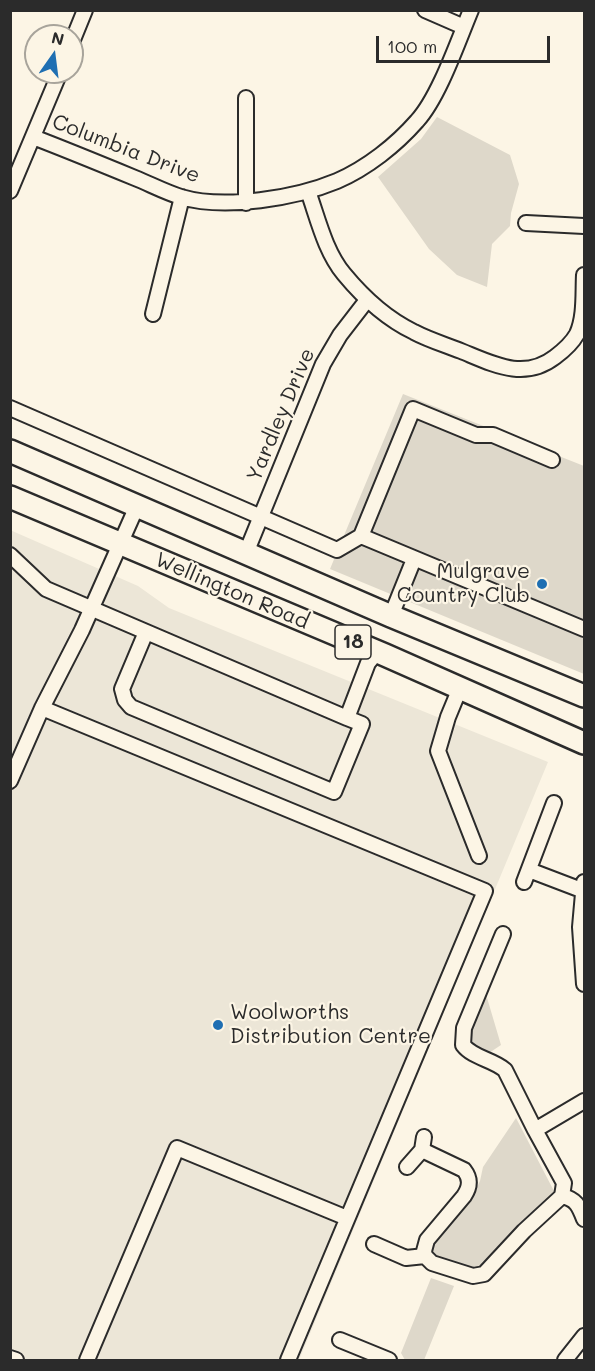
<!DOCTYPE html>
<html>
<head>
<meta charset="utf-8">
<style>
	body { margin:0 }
	#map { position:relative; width:595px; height:1371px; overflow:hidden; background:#fcf5e5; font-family:Mali,sans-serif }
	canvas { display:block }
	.frame { position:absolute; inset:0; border:12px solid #2b2b2b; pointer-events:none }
	.north { position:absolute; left:24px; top:24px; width:60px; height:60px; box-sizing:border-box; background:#fcf5e5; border:2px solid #a8a49b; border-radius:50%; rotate:14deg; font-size:16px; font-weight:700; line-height:24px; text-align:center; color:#2b2b2b }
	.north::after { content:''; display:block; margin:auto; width:21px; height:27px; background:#1f6fb2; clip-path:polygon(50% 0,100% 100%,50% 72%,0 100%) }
	.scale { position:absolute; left:376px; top:36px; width:174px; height:27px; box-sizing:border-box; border:3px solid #2b2b2b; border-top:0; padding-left:8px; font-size:18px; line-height:21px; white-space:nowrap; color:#2b2b2b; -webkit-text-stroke:4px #fcf5e5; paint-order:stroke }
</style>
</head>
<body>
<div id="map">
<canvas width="595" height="1371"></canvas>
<div class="frame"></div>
<div class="north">N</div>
<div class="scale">100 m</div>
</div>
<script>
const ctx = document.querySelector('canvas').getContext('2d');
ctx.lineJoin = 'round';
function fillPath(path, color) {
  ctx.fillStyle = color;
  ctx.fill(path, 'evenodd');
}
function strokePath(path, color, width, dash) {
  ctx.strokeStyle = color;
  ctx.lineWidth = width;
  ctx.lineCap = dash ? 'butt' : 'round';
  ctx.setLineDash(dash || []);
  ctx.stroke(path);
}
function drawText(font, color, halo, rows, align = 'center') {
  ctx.font = font + ' Mali,sans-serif';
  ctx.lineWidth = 4.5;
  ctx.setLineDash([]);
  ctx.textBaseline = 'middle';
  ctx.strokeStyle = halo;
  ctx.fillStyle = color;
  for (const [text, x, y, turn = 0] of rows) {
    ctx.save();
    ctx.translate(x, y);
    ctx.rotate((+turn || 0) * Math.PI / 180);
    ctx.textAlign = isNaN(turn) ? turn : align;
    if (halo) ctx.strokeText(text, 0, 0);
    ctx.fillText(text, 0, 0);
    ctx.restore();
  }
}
fillPath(new Path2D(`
	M10,530L138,586L169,608L548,762L299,1360H11Z`), '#ece6d7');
fillPath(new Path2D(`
	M437,117L510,155L519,184L511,213L510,226L492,244L487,287L457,275L429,249L378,177L421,139Z
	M403,394L584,466V674L330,569Z
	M485,991L501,1045L489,1053L473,1048L466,1038Z
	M516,1118L555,1193L509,1235L480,1270C463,1269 435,1261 427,1247L434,1233L469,1203L480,1181L483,1167Z
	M431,1278L454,1286L424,1360H405L401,1353Z`), '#ded8ca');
const minor = new Path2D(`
	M425,10L464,27
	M72,42L85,10
	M33,137C67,150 101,164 135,178C150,184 165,192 181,197C225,210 296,198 337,181C367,168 396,145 417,121C439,97 458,41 471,10
	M10,191L60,72
	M308,191C318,219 325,251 344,274C363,297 387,319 414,332C429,340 446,345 461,351C493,364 524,381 555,357C563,351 572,343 577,334C585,316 583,294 584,275
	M246,203V98
	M526,223L584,226
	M153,314L182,197
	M10,408L337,550L361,536
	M552,460L493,435H476L413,409L361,536L584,629
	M246,553L323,364L340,335L367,300
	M10,555L46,589L347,718
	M391,616L414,559
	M146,632L122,689L125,700L131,707L334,792L362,724L347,718L368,663L377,652
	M460,688L448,717L438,751L479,856
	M42,708L485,891L288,1360
	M10,781L42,708L82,630L137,506
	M529,870L584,891
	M524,882L554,803
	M584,882L580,927L584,984
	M503,934L464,1028L463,1045C473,1058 492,1059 505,1070L535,1130
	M422,1150L464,1170C471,1179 470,1187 464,1196L427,1240L424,1251L425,1256L432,1263L473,1276L484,1274L524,1231L562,1196L564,1183L535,1130L584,1101
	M407,1167L422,1150L424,1137
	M562,1196C576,1199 579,1206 584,1219
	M374,1244L406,1258L425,1256
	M340,1340L389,1360
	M10,1358L16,1360
	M87,1360L177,1148L347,1218
	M565,1360L584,1336`);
const highway = new Path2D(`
	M10,451L391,616L584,696
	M10,497L385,655L584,743`);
strokePath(minor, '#2b2b2b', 18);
strokePath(highway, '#2b2b2b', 26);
strokePath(minor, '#fcf5e5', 14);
strokePath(highway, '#fcf5e5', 21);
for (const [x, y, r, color] of [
	[542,584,6,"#1f6fb2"],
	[218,1025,6,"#1f6fb2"]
]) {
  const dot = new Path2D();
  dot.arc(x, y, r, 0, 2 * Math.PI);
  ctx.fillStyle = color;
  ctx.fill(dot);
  strokePath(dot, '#fcf5e5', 2);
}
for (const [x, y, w] of [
	[353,642,36]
]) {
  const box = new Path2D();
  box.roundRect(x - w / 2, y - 17, w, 34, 4.5);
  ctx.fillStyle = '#fcf5e5';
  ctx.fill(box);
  strokePath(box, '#2b2b2b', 1.5);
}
drawText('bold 20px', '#2b2b2b', null, [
	["18",353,642]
]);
drawText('21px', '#2b2b2b', '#fcf5e5', [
	["Columbia Drive",126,149,21],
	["Yardley Drive",281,415,-67],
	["Wellington Road",232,591,23]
]);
drawText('21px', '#2b2b2b', '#fcf5e5', [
	["Mulgrave",530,572],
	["Country Club",530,596],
	["Woolworths",230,1013,"left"],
	["Distribution Centre",230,1037,"left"]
], 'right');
</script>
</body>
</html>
